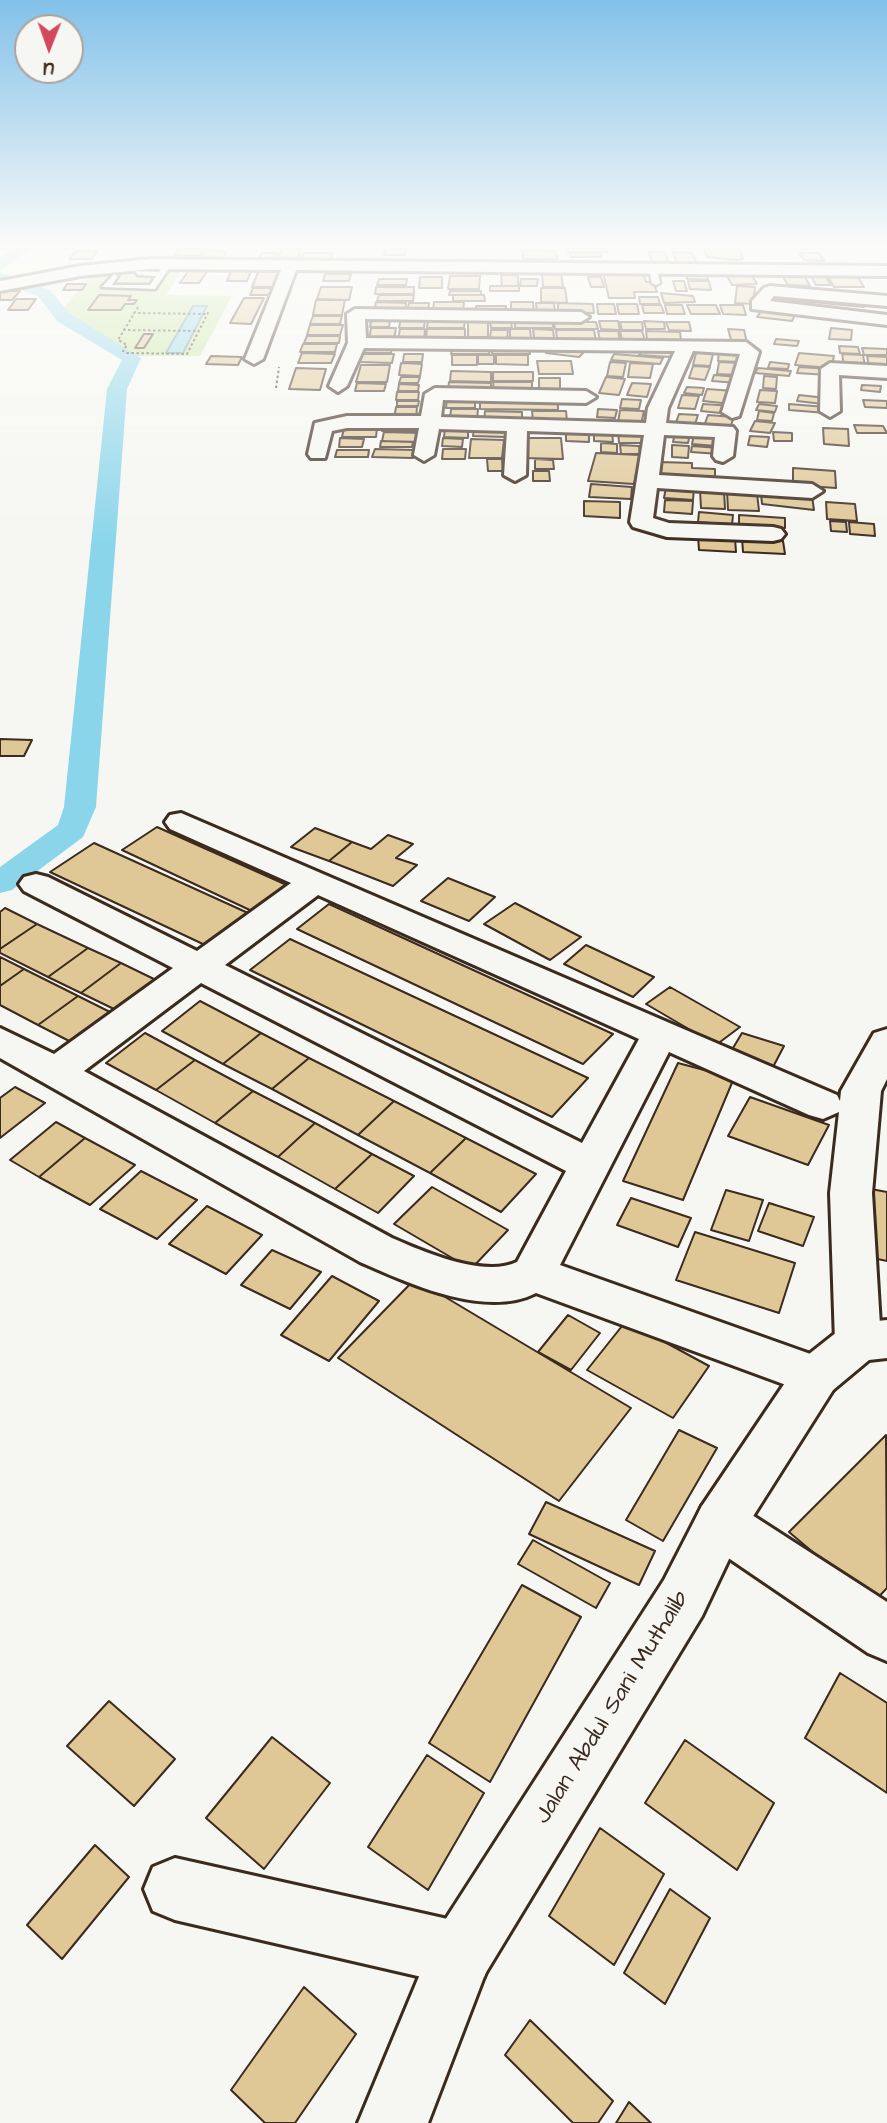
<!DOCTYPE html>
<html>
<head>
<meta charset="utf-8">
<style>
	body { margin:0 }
	#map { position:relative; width:887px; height:2123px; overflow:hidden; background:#f6f6f2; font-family:"Architects Daughter",sans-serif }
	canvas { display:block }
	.north { position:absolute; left:14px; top:14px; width:70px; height:70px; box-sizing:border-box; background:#f6f6f2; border:2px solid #aba49d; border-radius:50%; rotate:181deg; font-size:19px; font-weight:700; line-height:28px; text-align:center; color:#3b2a1e }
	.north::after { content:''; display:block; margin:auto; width:24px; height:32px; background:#d1495b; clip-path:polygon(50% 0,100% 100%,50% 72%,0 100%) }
</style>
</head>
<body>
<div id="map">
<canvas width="887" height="2123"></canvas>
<div class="north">U</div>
</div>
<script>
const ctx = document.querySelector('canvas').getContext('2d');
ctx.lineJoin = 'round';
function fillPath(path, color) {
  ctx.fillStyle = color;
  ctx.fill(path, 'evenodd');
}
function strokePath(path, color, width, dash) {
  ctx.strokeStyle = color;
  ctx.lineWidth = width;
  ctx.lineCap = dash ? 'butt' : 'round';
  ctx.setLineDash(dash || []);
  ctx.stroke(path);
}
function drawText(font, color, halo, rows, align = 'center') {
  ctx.font = font + ' "Architects Daughter",sans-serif';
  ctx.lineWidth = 5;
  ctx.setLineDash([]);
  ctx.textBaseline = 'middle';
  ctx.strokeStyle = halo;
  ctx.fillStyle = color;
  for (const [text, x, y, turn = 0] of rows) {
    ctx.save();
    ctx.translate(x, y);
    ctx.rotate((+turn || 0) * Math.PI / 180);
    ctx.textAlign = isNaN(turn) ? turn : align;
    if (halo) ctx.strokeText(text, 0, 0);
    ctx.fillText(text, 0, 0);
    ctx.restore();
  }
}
fillPath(new Path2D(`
	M184,267L166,295L232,296L200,356H129L63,317V309L96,269Z`), '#c7e59c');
const water = new Path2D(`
	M193,306H207L183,353H166Z`);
fillPath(water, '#8ad5ea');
strokePath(water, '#6a9198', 2);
fillPath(new Path2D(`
	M13,248H30L0,271V259Z
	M0,272L50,290L69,313L141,358L127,389L96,807L83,837L12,890L0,893V867L58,825L64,807L107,389L122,360L57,321L38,296L0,282Z`), '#8ad5ea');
const building = new Path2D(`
	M178,248H203L199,256L174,255Z
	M386,248H406L405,255H384Z
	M567,248H606L607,252H568Z
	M739,248L743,259L737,260L707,257L704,249Z
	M282,249H301L297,259H278Z
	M204,250L226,251L223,259H200Z
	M523,250L556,251L557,260L523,259Z
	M76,251H98L92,259H69Z
	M649,252H665L669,265H653Z
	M673,252L692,253L698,266L677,263Z
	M262,253H277L272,262H257Z
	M303,253H333L330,262H300Z
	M570,253H601V257H570Z
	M799,253H819L824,261L804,260Z
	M232,269H252L247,281H227Z
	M189,270H208L199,283H180Z
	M259,270H286L280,287H252Z
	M542,273H561L563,287H543Z
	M603,273H643L646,282H653L657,292H634L635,298H609Z
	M686,273H707L708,280L687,279Z
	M325,274H351L349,281H323Z
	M734,274H751L757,284L732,285L727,276Z
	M501,275H518V286H502Z
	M827,275H857L864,287H834Z
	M450,276H480L479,289H448Z
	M811,276H825L831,285H816Z
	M420,277H442V288H419Z
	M588,277H601L604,287H591Z
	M783,277H805L810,286L788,285Z
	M379,279H407L406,285H377Z
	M521,279H538L537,286H520Z
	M673,281H684L687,291H676Z
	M688,281H709L711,290L690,289Z
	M67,284H86L82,290H63Z
	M490,286H519V291H490Z
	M737,286L755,287L753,304L735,303Z
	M321,287H352L349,300L317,299Z
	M376,287H414V294H375Z
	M253,288H273L270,295H250Z
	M541,288H565L567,303L541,302Z
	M0,291H20L12,300H0Z
	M450,291H481V295H449Z
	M661,293L693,296L695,302L664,303Z
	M780,294L866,302L864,307L778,299Z
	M99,295L131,296L128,300H137L134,304H125L121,310H88Z
	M379,295H414L413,301H377Z
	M453,295H484L485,301H453Z
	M639,297H658L660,304H640Z
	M244,298H264L251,324L230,323Z
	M16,299H36L28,310H8Z
	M316,300H345L342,315H313Z
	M376,302L406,303L405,313L374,312Z
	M434,302H464L463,312H433Z
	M511,302H533L534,313L511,312Z
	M409,303H429L428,313H407Z
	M536,303H554L555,312H537Z
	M558,303L593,304L594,313L558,312Z
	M597,304H614L616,314H598Z
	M617,304H637L639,314H619Z
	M642,305H661L664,313H644Z
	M665,305H682L685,314H667Z
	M687,305H716L720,314H691Z
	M720,305H743L746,315L723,314Z
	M476,306H506V311H476Z
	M761,311L795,315L792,321L757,317Z
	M313,316H342L340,324H310Z
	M401,318L425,319L424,328H399Z
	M428,320H465L464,328H427Z
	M515,320L553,321V328H515Z
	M371,321H390L389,327H370Z
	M468,321H488V337H468Z
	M490,321H511L512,328H491Z
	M599,321H618L620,330L601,329Z
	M644,321L664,322L665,329H646Z
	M554,322H596L598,329H555Z
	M620,322H642L643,330H622Z
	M666,322H689L691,331L669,330Z
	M310,325H343L340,335H307Z
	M371,328H396L394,340H369Z
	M831,328L852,330L851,340L829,339Z
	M400,329H425L424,340H398Z
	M427,329H465V339L426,338Z
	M510,329H530L531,338H510Z
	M533,329L553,330L554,338H534Z
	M728,329L744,330L747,343H732Z
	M491,330H508L507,339L490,338Z
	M556,330H594L596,341L557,340Z
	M598,331H618L620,341H600Z
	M620,331H642L645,340H622Z
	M646,331L680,332L681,340L647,339Z
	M144,334H153L144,348H135Z
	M307,336H340L339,343H304Z
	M776,339L799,341L797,346L774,344Z
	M303,344H337L335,352H300Z
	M366,346H392L391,353H364Z
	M839,346L858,347L860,354L840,353Z
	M452,347H490L489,354H451Z
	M492,347L530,348V354H492Z
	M552,347L585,351L579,357L546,353Z
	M643,347L674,350L670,357L639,355Z
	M862,348L887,349V355H864Z
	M697,349L714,350L710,366L693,365Z
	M719,350L739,351V362L718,361Z
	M302,353L335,354L331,363H298Z
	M799,353L834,356L831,368L795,365Z
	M361,354H394L392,363L359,362Z
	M404,354H423L422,362H403Z
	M614,354L663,358L660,364L611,360Z
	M842,354L863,355L865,366L844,365Z
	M452,355H477V365H452Z
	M478,355H494V364H478Z
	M496,355H528V365L496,364Z
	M211,356L242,357L238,365L206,364Z
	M867,356L887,357V367L869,366Z
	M537,361H571L573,374H539Z
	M610,362L626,363L623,377L607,376Z
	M719,362L739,363L738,375L717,374Z
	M770,362L789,364L788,369L768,368Z
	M401,363L422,364L420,376L399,375Z
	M630,363L653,364L650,378L628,377Z
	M361,365H390L387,382H356Z
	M693,366L710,367L705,380L689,378Z
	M799,367L830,369L828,375L797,373Z
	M296,368L326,369L320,390L289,389Z
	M758,368L791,371L789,376L755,373Z
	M451,371L491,372V382L450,381Z
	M493,372H533V381H493Z
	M714,375L739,377L737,383L712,381Z
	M764,376L777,377L776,389L763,388Z
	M401,377H420L418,383H399Z
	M606,377L625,379L619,395L599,393Z
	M539,378H560V393L539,392Z
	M449,382L491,383V392L448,391Z
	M493,382H532V392H494Z
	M357,383L386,384L384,391H355Z
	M632,383L651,384L647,397L627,395Z
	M399,384L419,385L418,391H398Z
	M862,385L881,386L880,392L861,390Z
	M687,387L704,388L702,395L684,393Z
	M707,389L734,391L731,404L703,401Z
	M760,390L777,391L775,403L757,402Z
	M397,392H419L418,400H396Z
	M682,395L699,396L695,409L678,408Z
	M799,395L826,398L823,404L797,401Z
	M447,398H475V408H446Z
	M480,399L558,400V410L480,409Z
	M622,399L641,400L639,409L620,408Z
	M863,400L887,401V408L865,407Z
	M397,401H419L418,406H397Z
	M703,404L733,406L730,414L701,411Z
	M759,404L777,406L775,412L756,410Z
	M789,404L826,407V413L789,410Z
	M396,407H417L416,420L394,419Z
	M451,409H478L477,420H450Z
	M598,409L617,410L615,418L597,417Z
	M620,410L644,411L641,424L618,423Z
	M485,411L522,412V421H484Z
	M532,411H566L567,421H533Z
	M759,411L774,413L772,421L757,420Z
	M679,414L698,415L694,427L675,425Z
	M708,415L734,417L730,428L704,426Z
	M755,421L775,423L770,433L750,431Z
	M854,425L883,426L887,433H857Z
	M418,426V431H382V427Z
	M344,428H377L376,437H342Z
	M445,428H468V438L444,437Z
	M474,428L506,429L505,437L473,436Z
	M823,428L848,429L849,446L824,444Z
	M566,430L589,431V442L566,441Z
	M594,431L612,432L613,442L594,441Z
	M618,431L643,432L646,443H619Z
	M384,432L421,433L420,442L382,441Z
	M773,432L792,433V441H774Z
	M675,433L690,434L688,443L673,442Z
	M694,434L717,436L716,446L692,444Z
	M750,436L769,437L767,447L748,445Z
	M340,438L364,439L362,447H339Z
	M443,438L463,439L462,447L442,446Z
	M523,438H561L563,459L523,458Z
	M471,439L504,440L502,458H469Z
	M381,441L413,442L412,447H380Z
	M601,443L617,444V453L601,452Z
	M620,445L639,446L640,454H621Z
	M672,445L689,446L688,458L672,457Z
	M692,446L719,448V454L691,452Z
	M375,449L414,450L413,458L372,457Z
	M443,449H466L465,459H442Z
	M337,450H369L368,457H335Z
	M596,453L640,455L634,484L588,481Z
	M487,459H502L503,471H488Z
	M535,459L553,460L554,469H535Z
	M660,462L692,463V468L715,469V479L660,475Z
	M793,468L835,471L836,488L793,485Z
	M533,471H549L550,481H533Z
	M591,484L632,487L631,499L589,497Z
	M666,487L694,489L693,500L664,498Z
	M700,490L724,491L725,509L701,508Z
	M727,491L757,493L759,511L728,510Z
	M761,494L812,496L814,510L762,504Z
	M665,500L693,501L692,514L664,512Z
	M584,501L620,502V518L584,516Z
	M826,502L855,504L857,521L827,519Z
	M699,512L733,515L732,525L698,522Z
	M739,515L785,518V528L739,525Z
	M830,521L846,522L847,532L831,531Z
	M849,522L874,524L875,536L850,534Z
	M698,536L735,538L736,552L699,550Z
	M742,538L783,541L785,554L743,552Z
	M0,739L32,740L24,756H0Z
	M157,827L289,886L254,912L122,850Z
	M315,828L352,842L329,861L291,847Z
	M388,835L413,844L396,858L417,865L393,886L329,861L352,842L371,849Z
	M94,843L248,913L205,945L50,872Z
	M448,878L495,897L469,921L421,901Z
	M515,903L581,937L550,960L484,924Z
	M329,904L613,1034L583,1064L297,929Z
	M5,908L37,924L0,949V912Z
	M37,924L88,948L48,977L0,953V949Z
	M290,939L588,1078L552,1117L250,970Z
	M586,945L654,977L633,997L564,964Z
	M88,948L121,963L81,993L48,977Z
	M0,957L24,969L0,986Z
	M121,963L158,981L118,1011L81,993Z
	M24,969L78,996L38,1025L0,1005V986Z
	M670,987L740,1027L716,1045L646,1004Z
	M78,996L114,1014L75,1044L38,1025Z
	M200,1001L261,1033L223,1064L162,1031Z
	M145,1033L195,1060L156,1090L106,1063Z
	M261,1033L309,1058L272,1089L223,1064Z
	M742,1033L784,1046L773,1067L730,1053Z
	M309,1058L394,1101L358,1135L272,1089Z
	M195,1060L253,1091L215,1123L156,1090Z
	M678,1063L734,1078L683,1200L623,1181Z
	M15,1087L45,1103L0,1138V1098Z
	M253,1091L315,1123L278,1157L215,1123Z
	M750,1097L829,1125L808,1165L728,1136Z
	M394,1101L466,1138L430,1173L358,1135Z
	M56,1122L85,1138L39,1177L10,1160Z
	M315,1123L372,1154L335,1189L278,1157Z
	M85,1138L135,1165L90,1205L39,1177Z
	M466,1138L536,1174L501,1212L430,1173Z
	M372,1154L414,1176L378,1213L335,1189Z
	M141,1171L197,1200L157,1239L100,1209Z
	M432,1187L508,1230L471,1269L394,1224Z
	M871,1189L887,1192V1261L868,1257Z
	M726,1190L763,1200L749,1241L711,1230Z
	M631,1198L691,1218L678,1247L617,1225Z
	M769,1203L814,1217L803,1246L758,1231Z
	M207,1206L262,1235L226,1274L169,1244Z
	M695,1232L795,1263L779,1313L676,1280Z
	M272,1250L321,1272L290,1309L241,1285Z
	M332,1276L379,1301L329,1361L281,1335Z
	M415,1279L631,1408L559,1501L338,1358Z
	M568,1315L600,1333L571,1370L538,1352Z
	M626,1321L709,1366L673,1418L587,1370Z
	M679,1430L717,1448L663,1541L626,1520Z
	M886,1435L887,1588L873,1603L789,1532Z
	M546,1502L655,1551L639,1585L529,1534Z
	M533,1540L610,1583L596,1608L518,1564Z
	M522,1585L581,1617L490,1782L429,1743Z
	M840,1673L887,1703V1793L805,1738Z
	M109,1701L175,1759L134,1806L67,1746Z
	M272,1737L330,1783L264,1869L206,1818Z
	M685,1740L774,1803L737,1870L645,1803Z
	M427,1755L484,1793L428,1890L368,1847Z
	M600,1828L664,1874L614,1965L549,1916Z
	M95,1845L129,1877L62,1959L27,1925Z
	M670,1889L710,1918L665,2004L624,1973Z
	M304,1987L356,2034L295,2123H265L231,2090Z
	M530,2020L613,2101L598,2123H573L505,2055Z
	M629,2102L651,2123H616Z`);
fillPath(building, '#dfc796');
strokePath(building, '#3b2a1e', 2);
const service = new Path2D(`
	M165,262L172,264L155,289L102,287L114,274L118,276L112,285H150L156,276L138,275L135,271L159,272Z
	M653,267L657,269L660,283L656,285L652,283L649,269Z`);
const minor = new Path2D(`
	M151,259L887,266V276L296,270L263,359L254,364L245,359L281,270L151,269L80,276L0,291V281L80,266Z
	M770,286L887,296V306L774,296L770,301L887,315V325L752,309V301L764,288Z
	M355,309L581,312L589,317L581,322L365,319L366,338L746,342L759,352L739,416L732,418L722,412L740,354L693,351L668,408L666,423L733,427L736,431L733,456L723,462L716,460L713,456L715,437L664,435L659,475L812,484L823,491L812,498L657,488L653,518L669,523L773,527L781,529L785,534L781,539L773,541L667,537L633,527L630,522L644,435L527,431L526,475L515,481L504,475L507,431L439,429L434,455L424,461L414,455L419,428H347L332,431L325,458H311L308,454L315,423L347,416H421L425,394L435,388L586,391L596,397L586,403L443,400L441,417L646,423L648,408L675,351L364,348L347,386L338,392L329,386L348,343L347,314Z
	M830,363L887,366V378L839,375L840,411L830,417L820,411L821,369Z
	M181,813L837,1095L840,1101L841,1091L874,1033L887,1029V1079L881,1091L872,1193L881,1342L874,1356L858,1361L842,1356L835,1342L830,1193L839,1112L823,1119L809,1115L669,1052L560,1265L833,1362L840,1376L833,1390L816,1396L536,1293C485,1319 408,1283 360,1262L0,1058V1028L54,1054L173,968L24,891L19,884L24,877L36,874L48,877L197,951L291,883L170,829L165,822L170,815ZM318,895L639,1039L582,1143L225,965ZM201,983L566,1171L517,1262C484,1278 424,1252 392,1238L84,1071Z
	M720,1499L738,1506L887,1602V1661L868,1653L702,1540L694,1523L702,1506Z
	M175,1858L461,1922L484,1931L493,1954L484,1977L461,1986L175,1920L153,1911L144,1889L153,1867Z`);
const tertiary = new Path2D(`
	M887,1320V1358L869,1360L833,1390L738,1540L702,1616L485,1974L428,2123H358L438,1931L664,1580L702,1506L799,1362L842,1328L858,1323Z`);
strokePath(service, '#3b2a1e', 5);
strokePath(minor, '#3b2a1e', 6);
strokePath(tertiary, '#3b2a1e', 6);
strokePath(new Path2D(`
	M138,307L118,340L127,345L123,351L127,353L187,354L209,311
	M133,313L207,314
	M123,330L199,331
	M276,388L279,367`), '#3b2a1e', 2, [2.5, 2.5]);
fillPath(service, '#f6f6f2');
fillPath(minor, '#f6f6f2');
fillPath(tertiary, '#f6f6f2');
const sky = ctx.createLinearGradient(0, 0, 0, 546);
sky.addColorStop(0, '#82c1e9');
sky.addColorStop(0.45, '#fbfbf9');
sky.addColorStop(1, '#fbfbf900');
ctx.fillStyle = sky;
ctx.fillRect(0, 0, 887, 546);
drawText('24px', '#3b2a1e', '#f6f6f2', [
	["Jalan Abdul Sani Muthalib",613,1708,-58]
]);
</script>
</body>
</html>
